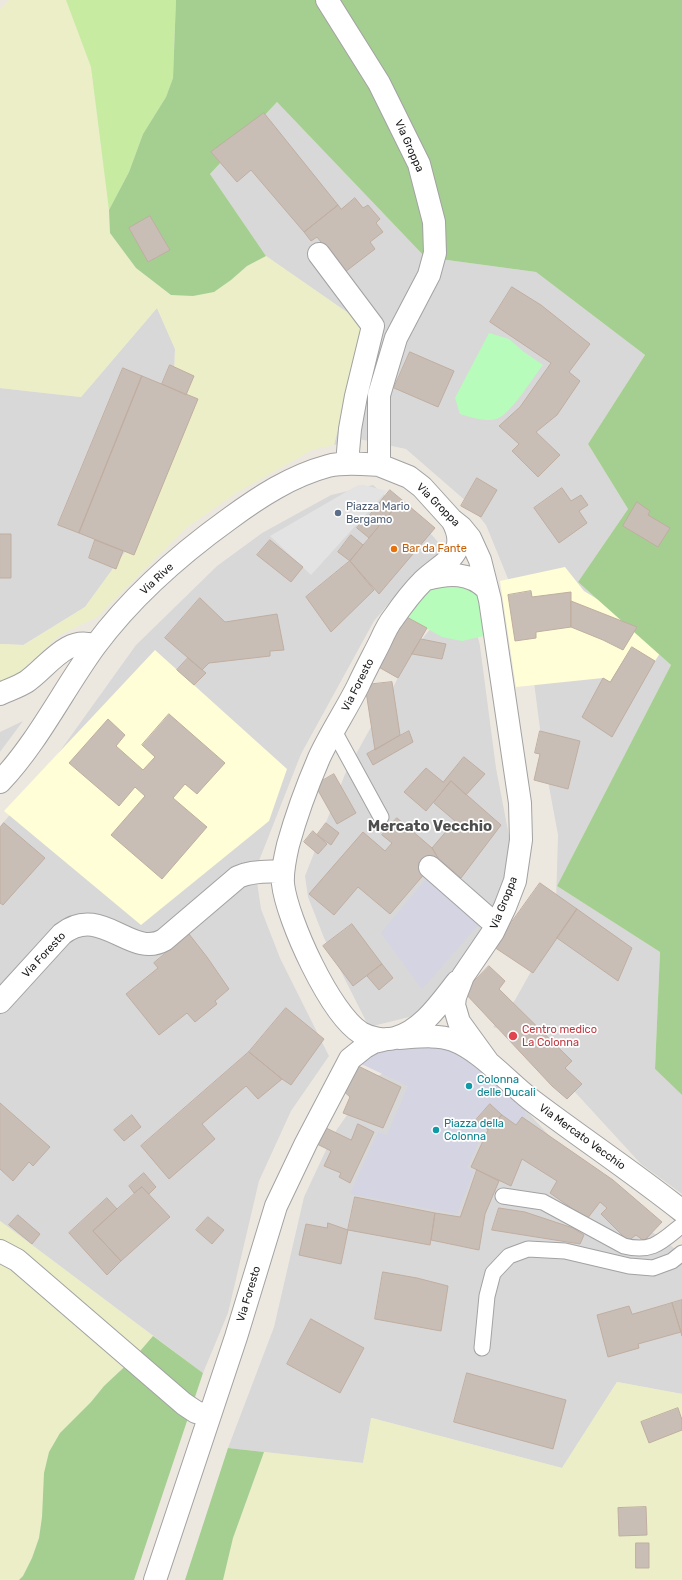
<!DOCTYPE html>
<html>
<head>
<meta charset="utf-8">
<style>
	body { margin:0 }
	canvas { display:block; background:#ede8df }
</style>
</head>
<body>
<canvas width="682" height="1580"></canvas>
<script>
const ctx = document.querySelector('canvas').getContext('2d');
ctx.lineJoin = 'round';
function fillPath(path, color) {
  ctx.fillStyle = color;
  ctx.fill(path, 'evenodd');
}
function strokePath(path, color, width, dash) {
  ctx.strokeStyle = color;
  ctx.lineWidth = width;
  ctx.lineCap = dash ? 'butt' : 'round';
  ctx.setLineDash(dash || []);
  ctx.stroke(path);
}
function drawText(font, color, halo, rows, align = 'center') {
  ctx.font = font + ' Rubik,sans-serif';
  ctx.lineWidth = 3.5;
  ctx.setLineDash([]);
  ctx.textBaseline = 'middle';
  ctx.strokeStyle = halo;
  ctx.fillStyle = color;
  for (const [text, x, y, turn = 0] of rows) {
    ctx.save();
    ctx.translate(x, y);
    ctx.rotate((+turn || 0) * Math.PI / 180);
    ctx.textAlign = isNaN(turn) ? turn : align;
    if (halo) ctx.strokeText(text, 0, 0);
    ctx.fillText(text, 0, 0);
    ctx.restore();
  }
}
fillPath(new Path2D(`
	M277,102L425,257L536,272L645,355L588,444L628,509L578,582L671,665L557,886L660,952L655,1069L682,1095V1194L641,1164L539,1053L505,1031L493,1027L515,1000L538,959L556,901L558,835L544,760L528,636L522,613L486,525L467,502L406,449L359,439L334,445L364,324L266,256L210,174Z
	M157,308L175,349L172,449L128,548L85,607L23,645L0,644V388L81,397Z
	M373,485L432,535L444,549L400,590L374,621L301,754L257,866L256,875L261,909L280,958L329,1056L291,1111L259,1181L228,1313L203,1373L0,1221V826L32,790L136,645L217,566L262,533L331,495Z
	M435,623L476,629L480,646L496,768L510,841L508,895L494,939L421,1014L369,1027L324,938L308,897L305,876L345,774L414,649Z
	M23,721L0,752V732Z
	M393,1069L507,1090L609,1200L682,1254V1394L617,1382L562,1468L372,1418L363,1463L228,1448L274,1327L304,1197L333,1135L373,1078Z`), '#d9d8d8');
fillPath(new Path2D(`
	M565,567L584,591L667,642L655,661L631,648L610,682L603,678L516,687L500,581Z
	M155,650L287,769L269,821L141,925L4,811Z`), '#fffed7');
fillPath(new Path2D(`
	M9,0H66L91,67L109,210L110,233L231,280L247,266L266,256L364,324L334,445L312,450L236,493L186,528L97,617L60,635L7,684L0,687V644L24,645L85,607L128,548L172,449L175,349L157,308L81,397L0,388V9Z
	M0,1221L153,1336L135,1357L104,1386L91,1402L42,1517L39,1538L32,1558L23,1576L19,1580H0Z
	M617,1382L682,1394V1580H223L233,1538L264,1452L363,1463L371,1418L562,1468Z`), '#eceec8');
fillPath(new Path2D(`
	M66,0H176L173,78L166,97L143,134L129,172L109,210L91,67Z`), '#c7eca1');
fillPath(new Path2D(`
	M176,0H682V1095L655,1069L660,952L557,886L671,665L578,582L628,509L588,444L645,355L536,272L425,257L277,102L210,174L266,256L247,266L231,280L214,292L193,296L171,295L136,268L110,233L109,210L129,172L143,134L166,97L173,78Z
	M153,1336L203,1373L134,1580H19L23,1576L32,1558L39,1538L42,1517L44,1473L49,1452L60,1433L91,1402L104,1386L135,1357Z
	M228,1448L264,1452L233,1538L223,1580H185Z`), '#a5cf91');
fillPath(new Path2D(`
	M489,333L509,339L524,352L543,365C533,377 510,416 496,419C484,422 471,417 460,414L455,398Z
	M456,583L479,594L488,635L462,641L442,637L403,615L425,591Z`), '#b7fcbb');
fillPath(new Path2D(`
	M358,485H364L387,491L311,575L270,536Z`), '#e3e3e3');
fillPath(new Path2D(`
	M438,865L494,907L422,989L381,933Z
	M445,1045L525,1099V1117L517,1127L498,1114L485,1128L467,1168L474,1171L457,1214L350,1194L378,1132L387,1135L408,1086L355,1061L387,1047Z`), '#d4d4e3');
const building = new Path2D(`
	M264,113L338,205L304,232L251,170L237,182L211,152Z
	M355,198L363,208L368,205L380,219L376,223L383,232L370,242L375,249L345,272L317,237L311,241L304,232L338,205L341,209Z
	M150,216L170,250L148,262L129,228Z
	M512,287L541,305L590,344L569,372L580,381L557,415L536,432L560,455L538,477L512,451L519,444L499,426L520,407L551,363L490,322Z
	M410,352L454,371L438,407L394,388Z
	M170,365L194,376L186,395L162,384Z
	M123,368L142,376L79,533L58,525Z
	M142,376L198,399L134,555L79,533Z
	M477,478L497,490L481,517L461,506Z
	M562,488L571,501L581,495L588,505L579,511L587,523L559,543L534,508Z
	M390,490L402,500L381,524L370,515Z
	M402,500L435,528L379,594L350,561Z
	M637,502L650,511L648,515L670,528L658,547L623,526Z
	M367,516L379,526L369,538L357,528Z
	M0,534H11V578H0Z
	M351,535L363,545L350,561L338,552Z
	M95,540L123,551L116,569L89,558Z
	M270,540L303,567L291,582L257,555Z
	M350,561L374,590L331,632L306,597Z
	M531,591L532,597L571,592V627L536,632V638L515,641L508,595Z
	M200,598L225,622L277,614L284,650L270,651V656L209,663L202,670L165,638Z
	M571,601L637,627L623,650L603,640L571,627Z
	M403,615L427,628L398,678L375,665Z
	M421,639L446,644L442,659L412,654Z
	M632,647L655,661L612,737L582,717L603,678L610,682Z
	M188,658L206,673L194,685L177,670Z
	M392,682L400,735L375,750L365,685Z
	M169,714L225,763L197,794L185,784L173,798L207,827L162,879L111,835L145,796L135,787L119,806L69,763L108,719L125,735L116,746L143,770L155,757L142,745Z
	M409,731L413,742L373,765L367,754Z
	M540,731L580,741L568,789L534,780L540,754L535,753Z
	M464,757L485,774L466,795L451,781L426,811L404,792L426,768L443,782Z
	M334,774L356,813L337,824L315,785Z
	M451,781L501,825L461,878L438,858L432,848L455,821L434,803Z
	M397,818L432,848L438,858L390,914L358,887L334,915L309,894L363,832L385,851L392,843L382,835Z
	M4,823L45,858L3,905L0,903V828Z
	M326,823L339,833L331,845L317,835Z
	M313,831L327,844L318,854L304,842Z
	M540,883L577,909L533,973L494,947Z
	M577,909L632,948L618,981L557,938Z
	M352,924L382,964L353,986L323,946Z
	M189,934L207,957L229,989L215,1001L217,1004L195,1022L187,1013L159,1035L126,994L158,968L154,963Z
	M382,964L393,978L379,990L367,976Z
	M489,966L505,981L499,989L572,1061L565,1068L582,1084L567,1099L552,1086L464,992Z
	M286,1008L324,1039L291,1085L282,1079L249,1052Z
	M249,1052L282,1079L258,1099L246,1086L202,1124L215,1139L169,1179L141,1146Z
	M352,1063L401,1087L383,1128L343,1113L350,1097L338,1086Z
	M0,1103L50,1147L33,1166L29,1162L13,1181L0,1169Z
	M490,1104L502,1115L488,1130L476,1120Z
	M132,1115L141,1127L124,1141L114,1130Z
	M502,1115L516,1125L522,1117L613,1180L662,1222L644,1241L636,1235L628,1241L601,1214L607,1208L600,1202L587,1219L550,1193L557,1181L522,1159L511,1186L471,1167L488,1130Z
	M358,1124L374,1132L350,1183L339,1177L341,1173L324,1166L331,1151L311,1141L320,1125L351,1140Z
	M477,1170L499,1181L485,1214L479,1250L431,1240L435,1213L460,1217Z
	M144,1173L156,1187L149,1194L142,1187L134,1193L129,1186Z
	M142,1187L170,1217L121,1261L93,1231Z
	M355,1197L435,1213L430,1245L348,1230Z
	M107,1198L117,1209L93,1231L121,1261L107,1275L69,1233Z
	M499,1208L525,1212L573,1228L584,1235L580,1244L492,1230Z
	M18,1215L40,1234L32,1244L9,1225Z
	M208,1217L224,1230L212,1244L196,1230Z
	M328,1223L348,1230L341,1264L299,1255L306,1224L327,1228Z
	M383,1272L417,1278L448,1286L441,1331L375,1319Z
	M682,1300V1336L672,1303Z
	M672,1303L681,1332L638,1344L639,1348L608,1357L597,1315L629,1306L632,1314Z
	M311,1319L364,1348L340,1393L287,1364Z
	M467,1373L566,1400L553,1449L454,1422Z
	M678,1408L682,1420V1430L649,1443L641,1422Z
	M646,1507L647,1535L619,1536L618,1508Z
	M636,1543H649V1568H636Z`);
fillPath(building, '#c9beb5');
strokePath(building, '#c0aea1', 1);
const lane = new Path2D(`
	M334,731L381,817
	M503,1196L543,1202L624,1246C652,1253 661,1242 682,1225
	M482,1348L487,1296L493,1273L509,1256L528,1249L565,1251L629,1266L653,1268L672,1261L682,1253`);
const street = new Path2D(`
	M327,0L379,83L419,164L434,222L435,253L429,275L396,338L379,395V465L409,477L422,487L451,519L461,527L470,538L480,560L490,600L520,803L521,840L515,881L505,907L493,932L463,976L455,997L454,1005L459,1022L488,1062
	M319,254L373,326L356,396L350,429L347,463
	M452,520C471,554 444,561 423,581C412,592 403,604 394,617C388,624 384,633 380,642C373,656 365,671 358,686C346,710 330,734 319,758C307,786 296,816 288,845C285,858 282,871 283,884C287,919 330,1014 361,1033C370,1038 384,1041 395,1038C422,1031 441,1002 457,982
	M427,579C449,573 470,572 487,589
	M0,694C8,690 18,687 26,682C46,669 67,634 95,646
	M0,782C38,742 63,690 95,646C132,596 179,555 229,519C259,497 291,476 328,466C344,462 362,464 379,465
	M430,867L496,925
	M0,1002L62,934C101,903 131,959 164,940L238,877C252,871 268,871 283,872
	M399,1038C416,1037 437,1034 453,1040C480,1050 507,1081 530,1099C580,1137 633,1172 682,1211
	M0,1251L17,1260L184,1404L196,1412L209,1416
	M155,1580L236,1337L276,1206L306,1143L350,1059L365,1047L374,1042L387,1039`);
strokePath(lane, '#a2a2a2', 17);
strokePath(street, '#a2a2a2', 24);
strokePath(lane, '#fff', 15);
strokePath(street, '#fff', 22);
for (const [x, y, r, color] of [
	[338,513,4,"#5c6f8a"],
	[394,549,4,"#e8710a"],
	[513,1036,5,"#e0444e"],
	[469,1086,4,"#0f9aa8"],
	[436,1130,4,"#0f9aa8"]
]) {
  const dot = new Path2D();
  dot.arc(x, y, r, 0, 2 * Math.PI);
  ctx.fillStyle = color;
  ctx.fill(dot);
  strokePath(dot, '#fff', 1.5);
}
drawText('11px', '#1b1b1b', '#fff', [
	["Via Groppa",409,146,66],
	["Via Groppa",438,505,45],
	["Via Rive",157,579,-43],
	["Via Foresto",358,685,-63],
	["Via Groppa",504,903,-68],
	["Via Foresto",44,955,-47],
	["Via Mercato Vecchio",582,1137,36],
	["Via Foresto",249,1294,-73]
]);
drawText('11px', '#4e5e75', '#fff', [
	["Piazza Mario",346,507],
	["Bergamo",346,520]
], 'left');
drawText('11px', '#c56008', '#fff', [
	["Bar da Fante",402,549]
], 'left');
drawText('11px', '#be3a42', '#fff', [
	["Centro medico",522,1030],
	["La Colonna",522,1043]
], 'left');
drawText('11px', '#0d838f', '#fff', [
	["Colonna",477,1080],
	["delle Ducali",477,1093],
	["Piazza della",444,1124],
	["Colonna",444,1137]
], 'left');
drawText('bold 15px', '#4e4e4e', '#fff', [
	["Mercato Vecchio",430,827]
]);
</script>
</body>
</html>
